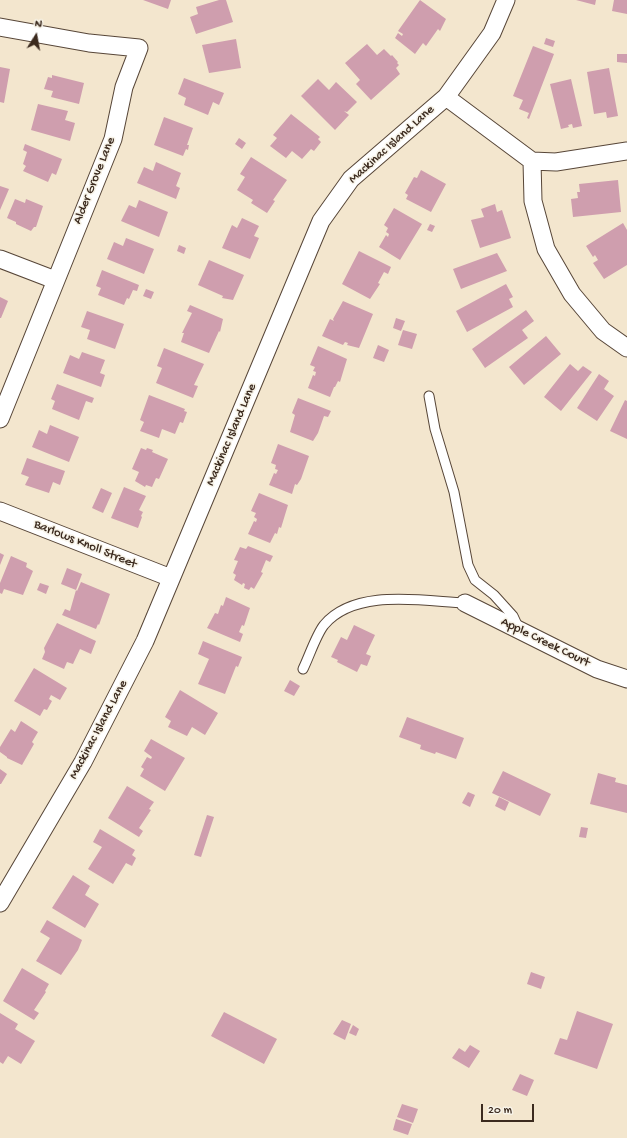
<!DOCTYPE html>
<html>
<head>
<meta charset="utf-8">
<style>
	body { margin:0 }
	#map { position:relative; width:627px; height:1138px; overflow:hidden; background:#f3e6ce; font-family:"Gochi Hand",sans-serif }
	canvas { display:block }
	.north { position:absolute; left:16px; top:16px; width:40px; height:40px; -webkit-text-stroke:3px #f7f3e8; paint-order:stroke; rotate:11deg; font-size:11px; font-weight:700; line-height:16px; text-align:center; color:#3b2a1e }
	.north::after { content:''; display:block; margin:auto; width:14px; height:18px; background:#3b2a1e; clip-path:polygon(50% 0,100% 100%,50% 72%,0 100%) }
	.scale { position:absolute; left:481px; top:1104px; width:53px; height:18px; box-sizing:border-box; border:2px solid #3b2a1e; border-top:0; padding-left:5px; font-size:12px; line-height:14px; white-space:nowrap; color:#3b2a1e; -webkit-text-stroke:3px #f7f3e8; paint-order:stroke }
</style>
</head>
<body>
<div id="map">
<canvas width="627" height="1138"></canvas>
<div class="north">N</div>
<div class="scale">20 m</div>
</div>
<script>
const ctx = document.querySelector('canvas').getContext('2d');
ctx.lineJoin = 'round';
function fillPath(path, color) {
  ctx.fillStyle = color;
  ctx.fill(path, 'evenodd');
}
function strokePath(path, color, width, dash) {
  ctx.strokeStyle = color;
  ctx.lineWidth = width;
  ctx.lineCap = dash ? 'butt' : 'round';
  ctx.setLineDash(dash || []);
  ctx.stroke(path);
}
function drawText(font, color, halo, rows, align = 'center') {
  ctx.font = font + ' "Gochi Hand",sans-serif';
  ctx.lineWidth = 3;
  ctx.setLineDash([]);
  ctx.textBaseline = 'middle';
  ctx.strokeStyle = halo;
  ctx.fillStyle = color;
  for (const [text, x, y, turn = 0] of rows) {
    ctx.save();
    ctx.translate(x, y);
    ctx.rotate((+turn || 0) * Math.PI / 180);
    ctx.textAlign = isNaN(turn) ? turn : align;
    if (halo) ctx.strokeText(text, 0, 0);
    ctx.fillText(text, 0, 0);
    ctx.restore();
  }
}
fillPath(new Path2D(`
	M143,0H171L168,9Z
	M219,0H226L233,22L196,34L190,17L198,14L196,7Z
	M420,0L446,19L440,31L438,29L426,46L423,43L415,54L395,38L398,33L402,36L403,34L398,31Z
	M576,0H596L595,5Z
	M614,0H627V14L612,11Z
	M546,38L555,41L553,47L544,44Z
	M236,39L241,68L209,73L202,45Z
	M367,44L377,55L384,49L391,56L392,55L398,62L397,63L399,65L396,68L400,74L371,100L356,84L360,80L345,63Z
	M533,46L554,54L529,119L527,118L529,113L519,109L523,100L513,96Z
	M617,54H627V63L617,62Z
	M0,67L10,69L4,103L0,102Z
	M609,68L618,116L607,118L606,112L594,114L587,72Z
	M52,75L84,83L79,104L51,97L53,91L44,89L48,77L52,78Z
	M184,78L224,93L219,105L213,102L208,115L184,105L186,98L178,94Z
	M318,79L329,90L336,82L357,102L347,112L344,111L349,115L335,130L301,96Z
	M571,79L582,126L573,128L572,124L568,125L569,127L561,129L550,84Z
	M38,104L68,111L65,120L75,123L70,141L31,130Z
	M291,114L320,137L318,139L321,142L314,151L311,149L302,159L292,151L286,158L270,146L277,138L273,135Z
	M164,117L193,128L187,145H189L188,150L186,149L183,156L154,145Z
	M239,138L246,143L242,149L235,144Z
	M25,144L62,159L56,175L52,173L48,182L23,171L26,166L23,164L27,152L23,150Z
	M251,157L287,180L273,200L275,201L267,213L251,203L253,200L237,190L245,177L240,174Z
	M156,162L181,173L176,186L180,188L176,199L137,183L144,167L153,171Z
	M421,170L446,184L431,212L406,199L408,195L405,193L414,177L417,178Z
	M618,180L621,212L573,217L571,199L578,198L577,192H580L579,184Z
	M0,186L9,189L0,210Z
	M15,199L25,203L26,199L43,206L36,227H34L31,231L16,224V222L7,218Z
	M139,200L168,212L159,237L121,221L129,205L136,208Z
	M495,204L497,212L502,210L511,238L480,248L471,220L484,217L481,209Z
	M394,208L422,224L400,260L379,247L386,235L388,237L389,234L386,232L388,228L384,225Z
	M242,218L259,226L254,236L259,238L250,259L222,248L232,225L237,228Z
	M623,223L627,230V265L604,279L593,263L598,260L595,255L593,257L586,246Z
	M430,224L435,226L432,232L427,230Z
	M126,238L154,249L144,274L107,259L114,242L123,246Z
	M179,245L186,248L184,254L177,251Z
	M359,251L391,267L388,274L384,272L378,283L380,284L370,299L342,284Z
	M497,253L507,271L461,289L453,269Z
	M209,260L244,275L233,300L222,298L223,296L198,285Z
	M102,270L139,285L137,291L133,290L129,299L127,298L124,305L98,295L101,288L96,286Z
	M506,284L513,297L509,299L513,307L467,332L456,311Z
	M146,289L154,292L151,299L143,296Z
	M0,297L8,301L1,318H0Z
	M343,301L373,314L359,348L347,345L348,343L345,342L343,345L322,336L330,319L334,321L333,319Z
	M190,305L223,319L220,332L219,331L209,353L181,342L184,333H182L192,313L187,311Z
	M526,310L534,321L522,330L528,338L485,368L472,349Z
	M87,311L124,324L115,349L87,339L90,330L81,327Z
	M396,318L405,321L401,331L393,328Z
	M403,330L417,334L412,349L398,345Z
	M546,336L561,354L524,385L509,367Z
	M378,345L389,350L384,362L373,358Z
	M318,346L347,359L340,382L338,381L335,387H334L330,397L308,388L313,375L315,376L316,372L313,371L315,367L310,365Z
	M164,348L204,364L194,385L198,386L193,398L156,383L162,368L157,366Z
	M82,352L105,360L100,373L105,375L101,387L63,373L70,355L79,359Z
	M570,364L578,371L583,366L592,372L561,411L544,397Z
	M599,374L609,381L604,389L614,396L597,421L577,408Z
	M57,384L94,398L92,403L86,401L79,420L52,409L55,401L51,399Z
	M149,395L185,409L184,411L187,412L183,423L180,422L175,434L162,429L159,438L140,431L144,422L140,420Z
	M298,398L331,411L328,417L324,416L318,433L313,441L290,432L295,415L292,413Z
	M625,400L627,401V439L610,431Z
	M50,425L79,437L69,462L32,447L39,430L47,434Z
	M278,444L309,456L301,479L297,485L295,484L292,494L269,485L274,473L276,474L278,470L275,469L276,465L271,463Z
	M141,448L146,450L147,448L153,450L152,452L168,459L159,479L156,478L152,487L146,485L145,487L135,481L139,472L132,469Z
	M27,458L65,471L60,485L53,482L49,493L25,485L29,477L21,474Z
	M124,487L146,496L139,510L143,512L141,516L142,517L138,528L111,518Z
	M101,488L112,493L103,513L92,508Z
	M259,493L288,505L281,528L279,527L277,534L275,533L270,543L248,534L254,521L256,522L257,519L254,517L256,513L251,511Z
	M248,546L273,556L270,562L266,560L261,572L263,573L254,589L251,587L249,590L244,588L245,584L243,583L242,585L234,580L236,575L233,573L238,561L234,560L240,547L246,549Z
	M0,553L4,555L0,565Z
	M11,556L27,563L26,567L33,571L23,595L4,589L2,594L0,593V583Z
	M67,568L82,574L76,590L61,584Z
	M81,582L110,594L99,625L98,624L96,629L62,615L65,609L70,611L76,590L77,591Z
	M40,583L49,586L46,594L37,590Z
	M226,597L250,608L244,626L242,625L239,632L243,634L240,642L207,628L215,613L218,614L221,605L223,606Z
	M57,623L96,641L91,654L80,649L73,664L67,662L64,669L42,659L45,652L44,648Z
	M354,625L375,635L366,654L371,656L367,666L361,664L357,672L337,662L338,660L331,657L341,637L347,640Z
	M203,641L242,657L238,667L236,666L225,694L198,684L209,659L198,654Z
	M34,668L67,688L60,700L51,695L49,699L52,701L47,710L44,709L40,716L14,701Z
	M290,680L300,686L294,696L284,691Z
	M180,690L218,713L205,735L192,727L187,736L168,727L171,721L165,717Z
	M407,717L464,738L456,759L436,752L435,754L420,749L421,745L399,737Z
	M21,721L38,732L32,742L34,744L22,765L7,758V757L0,752V747L11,729L15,732Z
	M151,739L185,758L165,791L140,776L144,769L141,767L147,757L151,759L152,757L144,751Z
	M0,769L7,774L1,784H0Z
	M503,771L551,794L540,816L492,793Z
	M598,773L616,778L615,782L627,785V813L590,804Z
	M127,786L154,802L149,809L151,810L139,828L143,831L139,837L108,818Z
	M468,792L475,795L470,807L462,803Z
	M499,797L509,802L505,811L495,806Z
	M207,815L214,817L201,857L194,855Z
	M581,827L588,828L586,838L579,837Z
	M100,829L135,850L132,855L136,858L132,866L126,863L113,884L88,869L102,847L93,842Z
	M73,875L90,886L85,895L99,904L85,928L52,908Z
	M47,920L82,940L78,950L61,975L36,961L50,938L40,932Z
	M22,968L49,984L45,991L46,992L34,1010L39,1013L34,1020L3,1001Z
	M531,972L545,977L541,989L527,984Z
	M577,1011L613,1024L597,1069L554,1054L560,1038L567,1040Z
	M224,1012L277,1039L264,1064L211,1036Z
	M0,1013L18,1024L15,1029L35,1041L21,1064L8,1056L3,1064L0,1062Z
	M342,1020L351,1024L345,1040L333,1034Z
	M353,1025L359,1029L356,1036L349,1033Z
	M470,1045L480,1051L469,1068L452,1058L459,1048L465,1052Z
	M520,1074L534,1080L527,1096L512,1090Z
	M402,1104L418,1109L413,1123L397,1117Z
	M396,1119L412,1124L408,1135L393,1130Z`), '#cf9eae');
const lane = new Path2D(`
	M429,396L435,429L454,492L468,565L475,580L494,595L513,616L519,629
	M303,669C309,657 316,635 324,625C355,588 422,601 465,603`);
const street = new Path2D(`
	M0,27L89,43L139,48L124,87L113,139L0,419
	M446,97L532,161L556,162L627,151
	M532,161L533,201L546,249L572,294L603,331L627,348
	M0,259L55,280
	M0,511L171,578
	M465,603L597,669L627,679
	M0,903L83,762L145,641L321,221L351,179L446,97L492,33L506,0`);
strokePath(lane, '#574638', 11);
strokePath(street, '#574638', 19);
strokePath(lane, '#fff', 9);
strokePath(street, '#fff', 17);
drawText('13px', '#3b2a1e', '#f7f3e8', [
	["Mackinac Island Lane",392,145,-42],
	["Alder Grove Lane",95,181,-68],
	["Mackinac Island Lane",232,435,-67],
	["Barlows Knoll Street",85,545,22],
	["Apple Creek Court",545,643,26],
	["Mackinac Island Lane",99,730,-62]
]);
</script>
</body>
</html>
